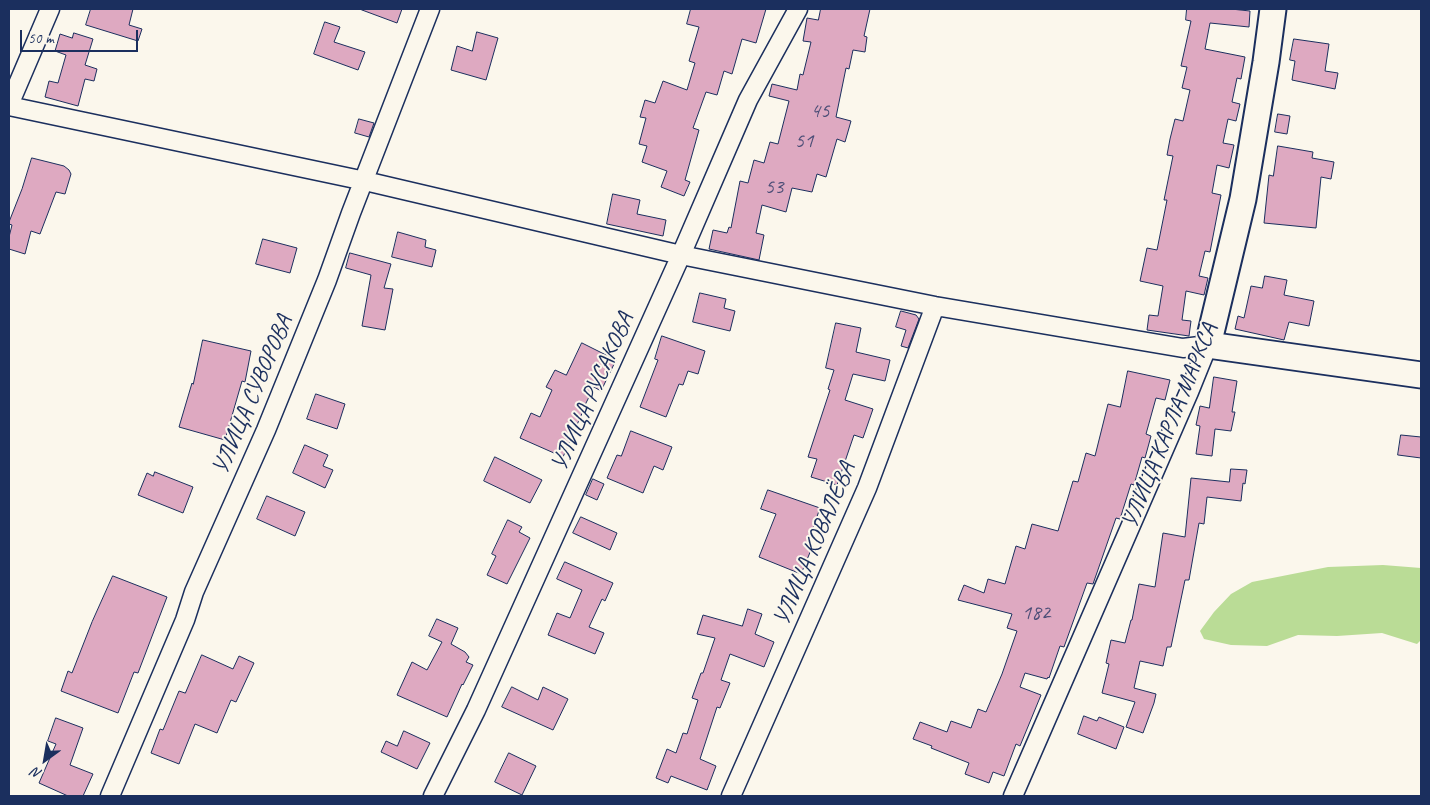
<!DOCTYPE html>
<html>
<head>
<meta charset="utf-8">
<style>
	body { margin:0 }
	#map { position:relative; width:1430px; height:805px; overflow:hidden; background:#fbf7ec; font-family:Caveat,sans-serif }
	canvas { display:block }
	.frame { position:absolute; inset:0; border:10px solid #1b2f5e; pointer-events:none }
	.north { position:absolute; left:20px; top:735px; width:50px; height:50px; -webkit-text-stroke:4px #fbf7ec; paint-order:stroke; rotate:212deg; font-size:14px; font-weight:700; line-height:20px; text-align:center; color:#1b2f5e }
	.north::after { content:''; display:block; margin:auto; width:18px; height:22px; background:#1b2f5e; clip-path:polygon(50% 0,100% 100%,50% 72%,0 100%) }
	.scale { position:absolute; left:20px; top:30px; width:118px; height:22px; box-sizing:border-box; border:2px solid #1b2f5e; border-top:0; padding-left:6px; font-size:15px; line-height:18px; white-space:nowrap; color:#1b2f5e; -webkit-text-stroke:4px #fbf7ec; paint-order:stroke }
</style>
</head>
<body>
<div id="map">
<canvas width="1430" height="805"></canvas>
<div class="frame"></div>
<div class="north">N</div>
<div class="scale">50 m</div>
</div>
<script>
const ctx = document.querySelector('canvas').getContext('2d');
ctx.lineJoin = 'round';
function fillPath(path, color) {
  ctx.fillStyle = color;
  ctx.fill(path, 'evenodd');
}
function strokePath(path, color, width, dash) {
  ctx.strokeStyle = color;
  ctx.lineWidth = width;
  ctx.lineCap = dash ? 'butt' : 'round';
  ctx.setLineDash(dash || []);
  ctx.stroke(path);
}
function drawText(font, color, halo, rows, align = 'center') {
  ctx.font = font + ' Caveat,sans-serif';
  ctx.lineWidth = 4;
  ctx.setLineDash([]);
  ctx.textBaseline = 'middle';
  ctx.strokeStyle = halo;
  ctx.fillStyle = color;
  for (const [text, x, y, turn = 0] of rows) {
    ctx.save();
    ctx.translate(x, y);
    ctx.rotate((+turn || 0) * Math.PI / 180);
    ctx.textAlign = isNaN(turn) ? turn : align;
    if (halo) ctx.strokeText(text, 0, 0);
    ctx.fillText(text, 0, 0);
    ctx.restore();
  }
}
fillPath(new Path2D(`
	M1383,565L1421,568V640L1417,644L1382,633L1337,636L1298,635L1267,646L1231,645L1204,639L1200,631L1214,612L1231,594L1252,582L1328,567Z`), '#badc96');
const building = new Path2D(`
	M91,9H133L129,25L142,29L138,41L86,25Z
	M363,9H402L397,23L362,10Z
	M691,9H766L756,43L742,39L732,74L724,71L717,95L706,92L693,128L699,130L685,180L690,182L684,196L661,187L667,171L642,162L647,146L639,144L646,118L640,117L645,100L655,103L663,81L687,90L695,63L689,61L699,27L687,24Z
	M821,9H870L864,36L867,37L865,52L853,50L849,69L846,68L836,117L851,121L845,142L837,139L826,177L817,174L812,192L792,188L786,212L762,205L756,233L764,235L759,260L709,249L713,230L727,233L729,227L731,228L740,181L748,183L754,160L764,163L770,142L778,144L789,101L769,96L772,84L797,90L800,74L803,75L811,42L803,41L807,18L818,20Z
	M1187,9H1231L1250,11L1249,27L1210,23L1205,49L1245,57L1241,79L1237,78L1232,102L1240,104L1236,121L1228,119L1223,143L1234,145L1229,168L1217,165L1212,193L1221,195L1210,252L1205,251L1199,276L1208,278L1204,295L1186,291L1182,320L1191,321L1189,336L1147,330L1149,315L1158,316L1163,286L1140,281L1147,248L1157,250L1167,200H1164L1173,156L1167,155L1170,139L1175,119L1183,121L1190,90L1182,88L1187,67L1181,66L1191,21L1186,20Z
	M325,22L340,27L334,42L365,52L358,70L314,54Z
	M477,32L498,38L486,80L451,70L457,46L472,51Z
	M74,33L93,39L85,65L97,69L94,81L85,79L78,106L45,97L49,81L58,83L66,55L55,51L60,34L72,38Z
	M1294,39L1329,44L1325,71L1338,73L1335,89L1292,80L1295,61L1290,60Z
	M1278,114L1290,116L1287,134L1275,132Z
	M359,119L374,123L369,137L355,133Z
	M1278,146L1313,152L1312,158L1334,162L1331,179L1321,177L1316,228L1264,223L1269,175L1273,176Z
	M32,158L64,166L69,170L71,174L65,194L56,192L40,234L31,231L25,254L9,249V237L12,225L9,224V222L22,189Z
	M613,194L640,200L637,214L666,220L663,236L607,224Z
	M398,232L426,240L425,247L436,250L432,267L392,257Z
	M263,239L297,248L290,273L256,264Z
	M350,253L391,264L384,288L393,289L385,330L362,326L371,275L346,268Z
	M1265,276L1287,280L1284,295L1314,301L1309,326L1289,322L1284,340L1235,329L1238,316L1244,318L1251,286L1262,288Z
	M700,293L726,299L724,308L735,311L730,331L693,322Z
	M901,311L916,315L919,319L908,348L901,346L906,330L896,327Z
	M836,323L861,328L856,352L890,360L885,381L853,374L845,400L873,409L863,438L854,435L837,485L811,477L817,459L808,457L830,390L828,389L834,370L826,368Z
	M662,336L705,351L698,374L688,371L683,385L679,384L666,417L640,407L658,360L655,359Z
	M203,340L251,351L245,382L242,381L225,440L179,427L192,383L193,384Z
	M582,343L616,360L601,391L594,387L582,411H583L563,457L520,438L531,413L540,417L552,390L546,387L555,370L566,375Z
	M1128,371L1170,380L1165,400L1156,398L1146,434L1151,436L1145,458L1142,457L1134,485L1131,484L1120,519L1116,518L1093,584L1087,583L1064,647L1060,646L1049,678L1048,677L1047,679L1025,673L1020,687L1041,695L1020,746L1016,744L1004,776L993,772L989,783L965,774L969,763L931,748L932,746L913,739L920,722L947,732L951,721L971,728L978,709L986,712L1002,674L1017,631L1007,628L1012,614L958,600L964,585L984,593L988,579L1005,584L1016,546L1025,549L1032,524L1058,531L1073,481L1078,482L1086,453L1095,456L1108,404L1120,407Z
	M1214,377L1237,381L1232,412H1235L1231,431L1215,429L1212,456L1196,454L1200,426L1196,425L1200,406L1209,408Z
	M316,394L345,404L337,429L307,419Z
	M631,431L672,447L663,470L654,466L643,493L607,478L617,455L621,456Z
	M1401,435L1421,437V458L1398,455Z
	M305,445L328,455L323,466L333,470L325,488L293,473Z
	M495,457L542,480L530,503L484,481Z
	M1231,469L1247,470L1245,484L1243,483L1241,501L1207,497L1204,524L1199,523L1189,580H1185L1171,647H1167L1163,666L1140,661L1134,688L1156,694L1154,703L1143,733L1126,727L1135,702L1102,693L1109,664L1106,663L1111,640L1125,643L1131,620H1132L1139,584L1155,587L1163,533L1185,537L1191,478L1229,482Z
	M155,472L193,487L183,513L138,495L147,473L153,476Z
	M593,479L604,484L597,500L586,495Z
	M768,490L820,508L806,548L811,550L801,574L759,557L776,514L761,509Z
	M267,496L305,512L295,536L257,519Z
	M581,517L617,533L610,550L573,533Z
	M508,520L522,527L519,532L530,538L507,584L487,575L496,556L492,554Z
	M565,562L613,583L605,601L602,599L589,627L604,633L595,654L548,635L557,613L570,618L582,590L557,579Z
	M113,576L167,597L138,673L134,672L118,713L61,691L68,671L72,673L92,622Z
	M748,609L762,614L755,634L774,642L764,667L730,654L721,680L730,683L720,708L717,707L700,759L716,766L707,790L671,776L668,783L656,778L667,749L676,753L683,733L687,734L698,700L692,698L701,673H703L715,638L697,634L703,615L742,626Z
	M437,619L458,628L451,644L465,652L469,657L466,662L473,665L463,685L462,684L447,717L397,695L412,662L427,670L442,642L429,636Z
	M202,655L233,669L239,656L254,663L236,702L231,700L217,733L195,724L179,764L151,753L160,729L163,730L179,691L185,693Z
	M512,687L538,700L543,687L568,699L553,730L502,707Z
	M1084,716L1097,721L1099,717L1124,727L1116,749L1078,734Z
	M56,718L83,728L70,765L93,774L83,796H68L39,783L56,744L48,741Z
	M404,731L430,743L417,769L381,752L386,741L397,746Z
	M509,753L536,766L522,795L495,782Z`);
fillPath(building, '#dea9c1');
strokePath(building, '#1b2f5e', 1);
const street = new Path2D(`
	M9,105L50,9
	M9,106L365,181L681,255L935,306L1183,348L1208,345L1189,392L1013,796
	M110,796L185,620L194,592L266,430L327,280L351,213L430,9
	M433,796L476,710L681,255L748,100L798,9
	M731,796L867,488L935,306`);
const secondary = new Path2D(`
	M1273,9L1266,62L1243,199L1208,345L1421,375`);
strokePath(street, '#1b2f5e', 21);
strokePath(secondary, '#1b2f5e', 29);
strokePath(street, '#fbf7ec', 18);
strokePath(secondary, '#fbf7ec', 25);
drawText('21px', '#4c4e77', null, [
	["45",820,111],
	["51",804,141],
	["53",774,187],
	["182",1036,613]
]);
drawText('24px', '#1b2f5e', '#fbf7ec', [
	["УЛИЦА РУСАКОВА",593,392,-66],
	["УЛИЦА СУВОРОВА",253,395,-67],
	["УЛИЦА КАРЛА МАРКСА",1170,426,-68],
	["УЛИЦА КОВАЛЁВА",815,544,-67]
]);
</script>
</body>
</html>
